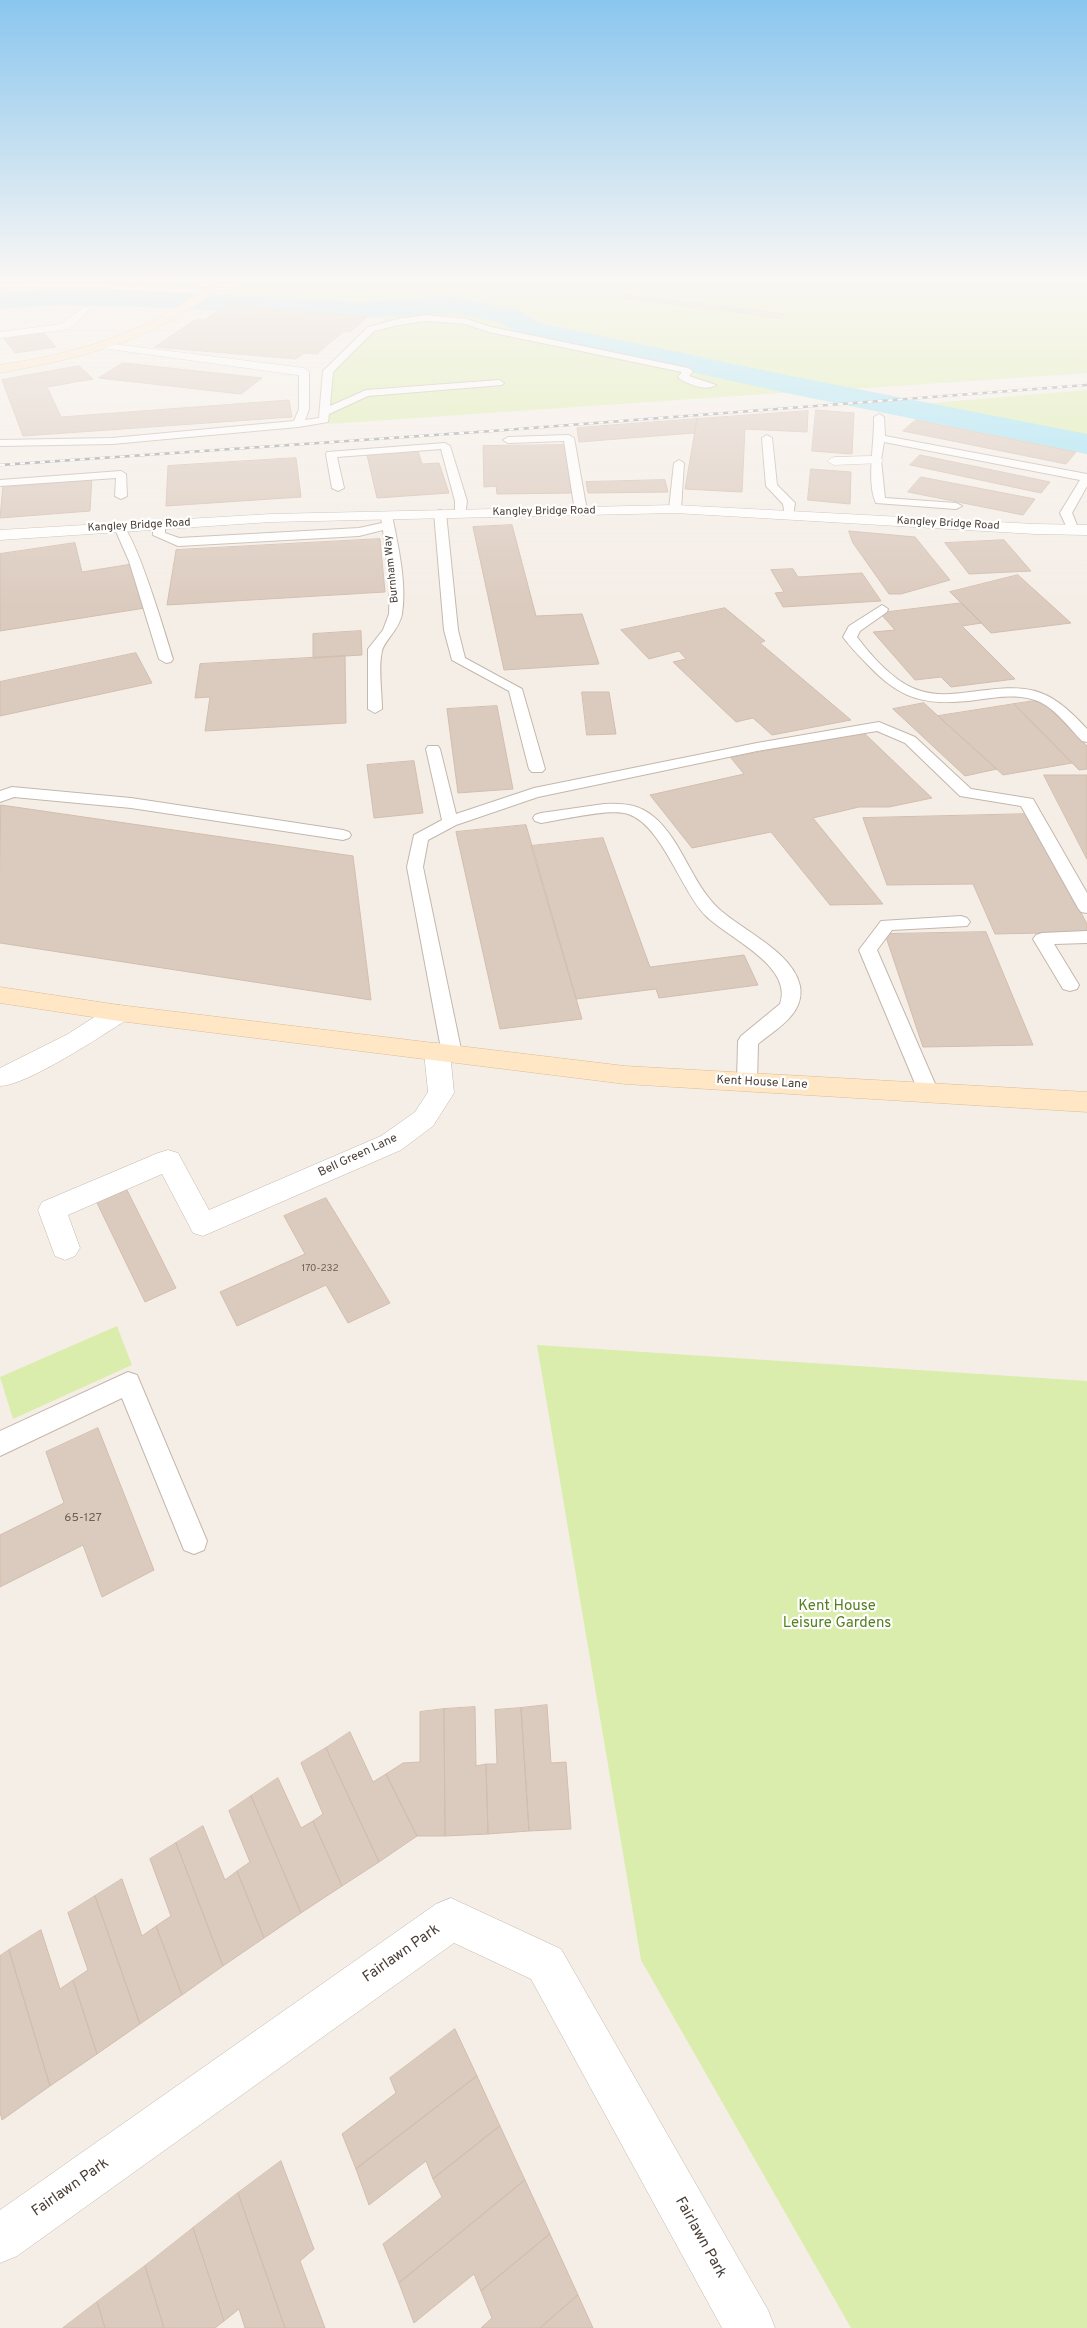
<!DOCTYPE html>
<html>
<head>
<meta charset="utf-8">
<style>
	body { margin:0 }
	canvas { display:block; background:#f5eee7 }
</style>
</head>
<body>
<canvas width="1087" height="2328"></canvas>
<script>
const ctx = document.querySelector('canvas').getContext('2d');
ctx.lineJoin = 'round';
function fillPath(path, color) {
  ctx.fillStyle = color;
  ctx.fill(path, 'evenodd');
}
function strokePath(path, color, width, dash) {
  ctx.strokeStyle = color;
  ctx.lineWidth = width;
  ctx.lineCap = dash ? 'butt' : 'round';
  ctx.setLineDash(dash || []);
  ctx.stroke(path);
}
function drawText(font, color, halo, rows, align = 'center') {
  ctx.font = font + ' Overpass,sans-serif';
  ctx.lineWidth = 4.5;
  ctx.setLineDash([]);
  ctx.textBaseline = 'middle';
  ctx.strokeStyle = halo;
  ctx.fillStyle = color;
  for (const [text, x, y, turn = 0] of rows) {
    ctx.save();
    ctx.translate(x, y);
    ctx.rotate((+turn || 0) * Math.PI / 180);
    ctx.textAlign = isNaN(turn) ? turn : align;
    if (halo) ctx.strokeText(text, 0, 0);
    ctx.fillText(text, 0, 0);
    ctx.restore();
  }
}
fillPath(new Path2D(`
	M25,282H203L196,287Z
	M241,282H1087V373L836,390L540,331C523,326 512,314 495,309C457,300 420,305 381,306C328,307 274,302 221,300Z
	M451,308L504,317L523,329L808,391L329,424L328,377L392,311Z
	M1087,390V440L909,405Z
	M117,1326L132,1365L13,1419L0,1377Z
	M537,1345L1087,1381V2328H851L641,1960Z`), '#dbedac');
fillPath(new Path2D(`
	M59,289L144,291L359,302L455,297L519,311L540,323L791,376L1087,434V454L791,394L531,337L521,335L501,323L455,313L359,318L144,307L59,305L0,309V293Z`), '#9de2f7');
const building = new Path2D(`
	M626,295L784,314L781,318L622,298Z
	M226,305L368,317L350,332L344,331L317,354L304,353L296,359L155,347L196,319L204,320Z
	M44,333L56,347L15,353L4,339Z
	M123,363L262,378L241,394L99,378Z
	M79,366L93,379L47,387L61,417L289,400L292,417L23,436L2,380Z
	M816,410L854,413L852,454L812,451Z
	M808,411L807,432L745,429L742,492L685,489L697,419Z
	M697,419L694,433L579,442L577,428Z
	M916,420L1076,452L1066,464L903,431Z
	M565,445L572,493L497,494L496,486L484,487L483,446Z
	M418,451L422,464L439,463L449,493L377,498L367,455Z
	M920,455L1050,482L1041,493L910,465Z
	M296,458L301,497L166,506L168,466Z
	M811,469L851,472L850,504L808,500Z
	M92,477L90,511L0,518L3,485Z
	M921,477L1035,499L1023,515L908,492Z
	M665,480L668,492L588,493L586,482Z
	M512,525L536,616L582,614L599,664L504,670L473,527Z
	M849,531L915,537L950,580L901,594H889L853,543Z
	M380,539L385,592L167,605L176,550Z
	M1004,540L1031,571L969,574L945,543Z
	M75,543L82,572L132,564L145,608L0,631V554Z
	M793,569L798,577L862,573L881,601L783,607L775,593L784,592L771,570Z
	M1018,575L1071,623L991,633L950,592Z
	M962,603L982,623L962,626L1015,679L951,687L941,677L915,680L873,632L895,630L880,613Z
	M725,608L765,641L760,643L851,720L772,735L753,718L736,722L673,662L686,659L679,651L649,659L621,630Z
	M361,631L362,655L313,658V634Z
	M136,653L152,683L0,716V682Z
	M345,656L346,723L205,731L210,697L195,698L200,664Z
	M582,692H609L616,734L587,735Z
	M1041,700L1087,746V769L1079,770L1014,704Z
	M924,703L938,716L997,769L965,776L893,709Z
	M1014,704L1072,763L1003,775L938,716Z
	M497,706L513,789L458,793L447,709Z
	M863,732L932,798L889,807H859L813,818L883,904L830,905L771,832L692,848L650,795L744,774L731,758Z
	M414,761L423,813L374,818L367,765Z
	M1044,775H1087V859Z
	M1,805L353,856L371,1000L0,943Z
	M1029,814L1087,924V932L995,934L973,884L887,885L863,818Z
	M526,825L582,1019L500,1029L456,832Z
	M603,838L650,967L744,955L758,985L659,998L656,989L576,999L531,846Z
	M986,932L1033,1045L923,1047L885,934Z
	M127,1190L176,1288L145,1302L97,1203Z
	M326,1198L390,1303L348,1323L326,1285L237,1326L220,1292L305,1254L284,1216Z
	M98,1428L154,1570L102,1597L83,1545L0,1587V1535L64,1503L46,1452Z
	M547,1705L551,1763L566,1762L571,1829L529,1831L521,1708Z
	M475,1707L476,1766L486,1764L488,1834L445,1836L444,1709Z
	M521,1708L529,1831L488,1834L486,1764H497L495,1710Z
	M444,1709L445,1836H417L386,1774L403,1763L420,1762V1712Z
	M350,1732L373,1782L386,1774L417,1836L379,1862L326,1748Z
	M326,1748L379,1862L342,1886L313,1821L323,1814L301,1763Z
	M278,1778L301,1828L313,1821L342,1886L301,1913L251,1796Z
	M251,1796L301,1913L264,1938L237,1871L250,1862L229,1811Z
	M203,1826L225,1880L237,1871L264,1938L223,1966L176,1843Z
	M176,1843L223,1966L182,1995L156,1926L171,1916L150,1859Z
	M122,1879L142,1936L156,1926L182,1995L140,2024L95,1896Z
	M95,1896L140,2024L97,2054L73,1980L88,1970L68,1913Z
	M41,1930L60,1989L73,1980L97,2054L50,2086L9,1950Z
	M9,1950L50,2086L2,2120L0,2112V1956Z
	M455,2029L477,2076L356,2169L342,2134L396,2093L390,2078Z
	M477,2076L500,2126L433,2179L426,2161L369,2205L356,2169Z
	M500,2126L525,2180L399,2283L383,2244L442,2197L433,2179Z
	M281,2161L314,2249L300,2261L325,2328H285L238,2193Z
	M525,2180L550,2234L481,2291L474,2274L414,2323L399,2283Z
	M238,2193L285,2328H245L239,2309L224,2321L193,2228Z
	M193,2228L224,2321L215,2328H164L145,2266Z
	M550,2234L578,2295L540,2328H481L492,2318L481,2291Z
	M145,2266L164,2328H105L97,2302Z
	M578,2295L593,2328H540Z
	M97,2302L105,2328H63Z`);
fillPath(building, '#dbcabe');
strokePath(building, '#d3bead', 1);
const lane = new Path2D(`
	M111,286L207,290L211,292L207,294L114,290L110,288Z
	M426,315L466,319L491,327L688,368L693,371L689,376L716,385C706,392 689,384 680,379L678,377L682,372L489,332L465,324L426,321L398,325L374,331L333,372L330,406L366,390L499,380L504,383L502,385L368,396L329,414L328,422L298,427L112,444L0,446V440L112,438L294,421L299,409V372L304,369L309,372V409L305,420L319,418L323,371L368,327L398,319Z
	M879,414L884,417L885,436L1087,474V486L1072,513L1079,530L1073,534L1069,532L1060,513L1080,480L884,442L881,460L885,498L956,503L962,506L956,509L876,503C866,483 875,441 874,417Z
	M569,435L574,438L587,511L581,514L575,511L564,441L508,443L503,440L508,437Z
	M767,435L772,438L777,485L795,503L793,516H785L783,504L766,486L762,438Z
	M445,443L450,446L467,501L465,515L461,516L455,513V501L441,449L337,457L344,488L338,491L332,488L326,454L327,452Z
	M679,460L684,463L681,509L675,512L669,509L674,463Z
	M121,471L126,474L127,496L121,499L115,496L116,478L0,486V480Z
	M440,510L446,513L458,630L465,658L522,689L545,769L542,772H532L529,769L509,691L452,660L444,630L434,513Z
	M386,512L392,515C398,546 407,583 402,614C399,630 384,641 382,651C378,667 382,692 382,709L375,713L368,709V649L383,630L389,614L390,586L383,530L359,536L178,546L153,535V524L159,521L165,524V533L179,538L359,528L382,523L380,515Z
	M120,524C134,527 167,640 173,659L171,662L166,663L159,659L129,561L114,527Z
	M882,605L888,609L887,612L860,631L857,637C872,657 896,684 921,691C937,696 954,694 970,692C1028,684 1047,685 1087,729V742L1082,741C1069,728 1057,710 1040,702C1020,693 997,697 976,700C928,706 902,701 869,666C860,657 851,648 843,637L849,626Z
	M879,722L915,737L971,789L1033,799L1087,893V913L1081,912L1078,908L1021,806L960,796L905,743L877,731L757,751L538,797L456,825L428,840L423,867L462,1054L459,1059L452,1061L445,1059L442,1054L407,867L414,835L442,820L426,749L428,746H438L440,749L456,814L534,788L757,743Z
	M12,787L131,798L343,830L349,832L351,835L349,838L343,840L131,808L14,797L0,802V791Z
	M604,804C622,803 639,804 654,817C683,842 691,883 719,909C743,931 793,952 800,986C805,1014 776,1029 758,1044L757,1082L754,1087L747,1089L740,1087L737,1082L738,1041L741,1036L780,1004C794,966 728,938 706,916C681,891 662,825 628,814C610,808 562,820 541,823L535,821L533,818L535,815L541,813Z
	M961,916L967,918L970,922L967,926L892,930L877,950L939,1093L936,1098L929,1100L922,1098L919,1093L859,950L881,921Z
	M1087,931V943L1054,944L1079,985L1077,989L1070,991L1063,989L1033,939L1036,935L1042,933Z
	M128,1372L137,1375L207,1541L204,1550L194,1554L184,1550L122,1398L0,1456V1431Z`);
const street = new Path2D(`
	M85,306L90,309L69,329L0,338V332L62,324Z
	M106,343L304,368L310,372L304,376L102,348L100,346Z
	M876,456L883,460L881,463L834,465L827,461L834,457Z
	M675,505L1035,524L1087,525V535L1035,534L675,513L271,522L0,540V530L271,514Z
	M119,1005L128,1007L131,1013L128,1019C103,1035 26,1086 0,1086V1068L68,1034L110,1007Z
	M437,1043L446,1046L450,1052L454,1093L433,1126L401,1150L203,1236L193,1233L162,1174L68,1215L80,1248L75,1256L65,1260L55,1256L38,1210L42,1202L158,1153L168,1150L178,1153L209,1210L381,1136L415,1112L428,1092L424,1052L428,1046Z
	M451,1898L561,1949L768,2310L775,2328H722L531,1979L454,1943L17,2256L0,2263V2210L436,1904Z`);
const secondary = new Path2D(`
	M212,282H223C214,293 200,303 187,311C131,347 65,361 0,373V365C80,352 148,334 212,282Z
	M0,987L119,1005L625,1066L1087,1092V1112L625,1084L119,1021L0,1003Z`);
strokePath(lane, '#c4b7ab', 2);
strokePath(street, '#c4b7ab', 1);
strokePath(secondary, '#dcbc94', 1);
fillPath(lane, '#fff');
fillPath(street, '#fff');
fillPath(secondary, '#ffe7c6');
const rail = new Path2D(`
	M0,465L492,431L1087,385`);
strokePath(rail, '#979797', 2.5);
strokePath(rail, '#fff', 2, [5]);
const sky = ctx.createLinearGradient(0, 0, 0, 608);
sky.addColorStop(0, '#8ac6ee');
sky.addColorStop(0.46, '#faf7f4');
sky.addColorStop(1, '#faf7f400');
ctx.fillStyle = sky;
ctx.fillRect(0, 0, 1087, 608);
drawText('10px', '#6e6057', null, [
	["170-232",320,1269]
]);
drawText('11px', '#493d35', '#fff', [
	["Kangley Bridge Road",544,512,-1],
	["Kangley Bridge Road",948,524,3],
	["Kangley Bridge Road",139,526,-3],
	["Burnham Way",392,569,-96]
]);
drawText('12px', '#493d35', '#fff', [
	["Kent House Lane",762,1083,3],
	["Bell Green Lane",358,1156,-25]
]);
drawText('12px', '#6e6057', null, [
	["65-127",83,1519]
]);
drawText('15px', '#578022', '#fff', [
	["Kent House",837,1607],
	["Leisure Gardens",837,1624]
]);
drawText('15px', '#493d35', '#fff', [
	["Fairlawn Park",402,1954,-35],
	["Fairlawn Park",71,2188,-35],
	["Fairlawn Park",700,2238,61]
]);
</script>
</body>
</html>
